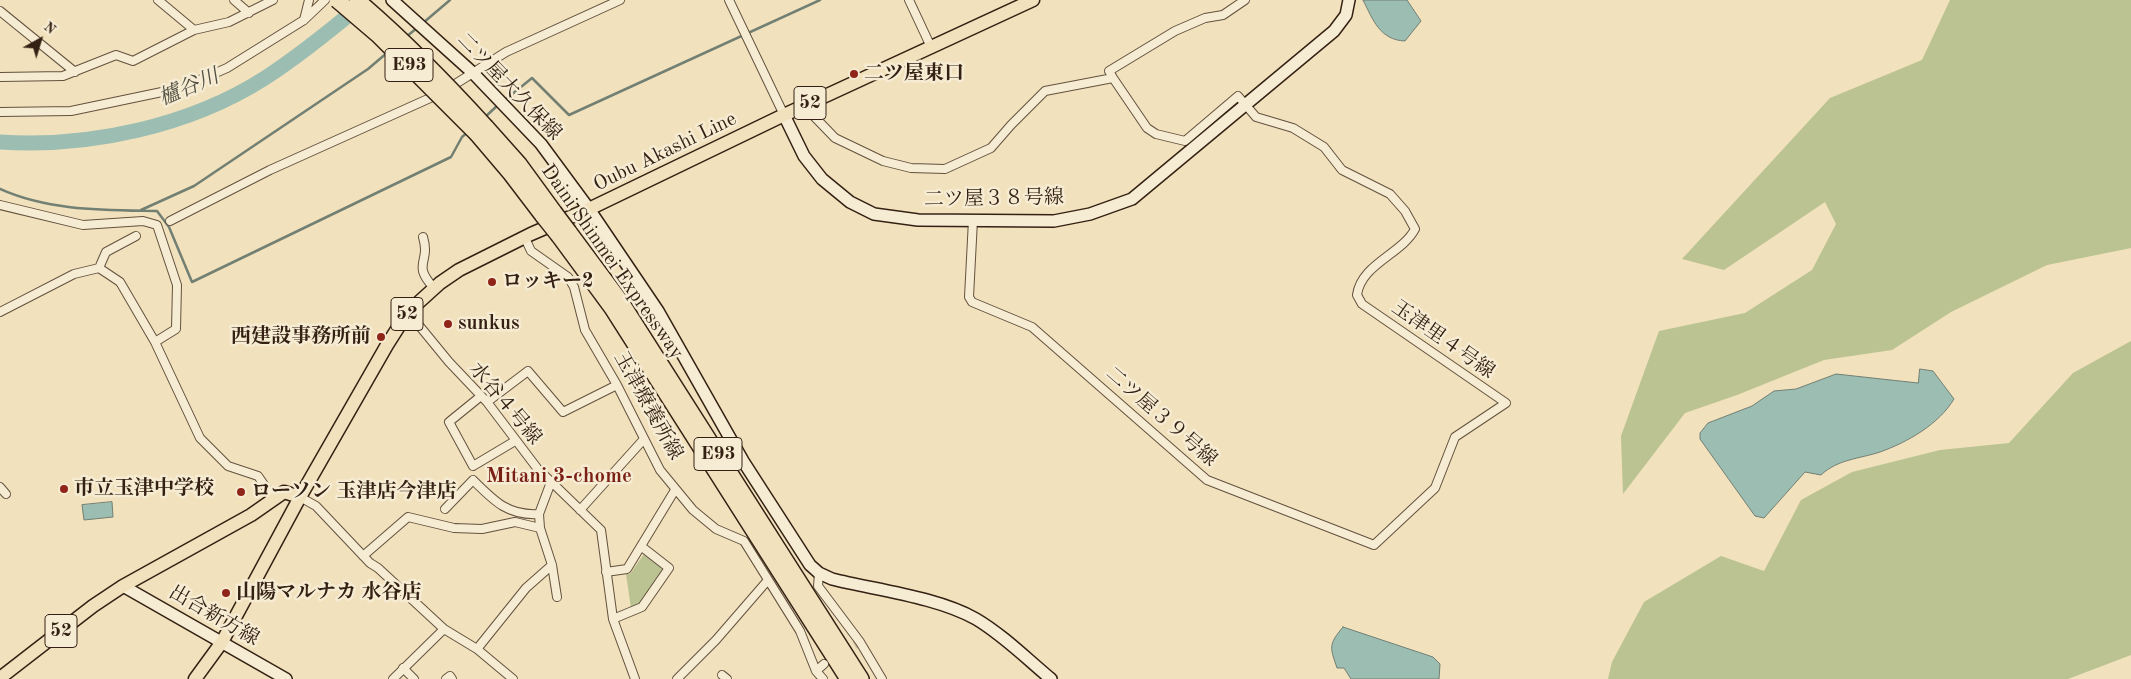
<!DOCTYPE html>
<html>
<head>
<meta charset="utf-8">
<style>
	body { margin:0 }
	#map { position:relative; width:2131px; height:679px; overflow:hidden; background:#f1e1bc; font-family:"Old Standard TT",serif }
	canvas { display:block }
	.north { position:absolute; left:15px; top:15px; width:50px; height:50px; -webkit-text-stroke:4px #f6ecd3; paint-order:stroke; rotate:39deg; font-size:14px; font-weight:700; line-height:20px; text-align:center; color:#342114 }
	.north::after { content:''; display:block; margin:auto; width:18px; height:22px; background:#342114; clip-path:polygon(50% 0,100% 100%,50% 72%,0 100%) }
</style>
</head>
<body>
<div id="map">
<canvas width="2131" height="679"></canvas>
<div class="north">N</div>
</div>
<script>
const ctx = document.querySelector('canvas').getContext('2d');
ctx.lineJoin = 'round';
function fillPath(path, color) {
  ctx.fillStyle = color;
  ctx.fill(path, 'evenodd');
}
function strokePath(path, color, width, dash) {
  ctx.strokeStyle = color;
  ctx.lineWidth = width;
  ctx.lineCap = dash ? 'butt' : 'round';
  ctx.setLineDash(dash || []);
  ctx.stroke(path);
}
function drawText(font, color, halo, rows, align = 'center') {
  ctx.font = font + ' "Old Standard TT","Noto Serif JP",serif';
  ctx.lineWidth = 5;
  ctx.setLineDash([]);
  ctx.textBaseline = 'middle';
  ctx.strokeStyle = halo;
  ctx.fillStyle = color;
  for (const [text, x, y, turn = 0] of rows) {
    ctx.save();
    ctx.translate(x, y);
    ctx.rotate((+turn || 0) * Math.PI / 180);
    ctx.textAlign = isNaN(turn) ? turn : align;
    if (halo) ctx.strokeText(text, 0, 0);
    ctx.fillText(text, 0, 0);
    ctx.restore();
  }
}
fillPath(new Path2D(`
	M1950,0H2131V248L2047,265L1951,312L1892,350L1824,360L1737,395L1685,413L1623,494L1621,436L1659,331L1745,313L1812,270L1836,224L1825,202L1724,270L1682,259L1830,98L1922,60Z
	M2131,341V655L2068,679H1608L1612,662L1644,602L1721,556L1764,571L1801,500L1852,472L1940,450L2009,443L2073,373Z
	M644,554L664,570L641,602L631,608L626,574H630Z`), '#bac391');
const water = new Path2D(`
	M1363,0H1407L1421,21L1405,41C1380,40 1373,20 1363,0Z
	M1920,369L1933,371L1954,399C1939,424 1908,442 1880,452C1859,459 1838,459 1821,475L1805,472L1764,518L1755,516L1700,439V433L1708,423L1752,406L1774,391L1796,389L1836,374L1918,383Z
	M112,502L113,517L84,520L82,505Z
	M1343,627L1433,657L1440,664L1439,679H1351L1344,668H1337C1330,647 1328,645 1343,627Z`);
fillPath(water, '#9bbdb2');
strokePath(water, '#727f73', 1);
strokePath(new Path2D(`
	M423,23L450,0
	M406,37L417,28
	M505,100L532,78L569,115L820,0
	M484,118L498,105
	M0,189C48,211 105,210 157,211L169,227L192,282L451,157L462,137L469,131
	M141,210L194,186L368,69L388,52`), '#727f73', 2.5);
strokePath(new Path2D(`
	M0,142C89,148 190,126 265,78C299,56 331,30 362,4`), '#9bbdb2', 15);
strokePath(new Path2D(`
	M824,664L860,642`), '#cbbb9a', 8, [8, 4]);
const street = new Path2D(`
	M158,0L194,30
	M234,0L249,13
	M729,0L784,115
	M909,0L931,47
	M0,11L75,72
	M304,20L309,0
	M0,77L63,76L116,55L133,61L194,30L229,22L273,0
	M1113,78L1109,71L1175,31L1205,18L1223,15L1245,0
	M449,88L506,52L620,0
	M804,106L835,138L883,161L911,168L945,169L991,148L1011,125L1045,91L1113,78L1147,128L1156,134L1185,141L1238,96L1256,117L1293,128L1324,147L1342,170L1390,194L1405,211L1415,229C1402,254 1361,264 1357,295L1362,304L1506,403L1455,437L1435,488L1374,545L1207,480L1032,327L972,302L969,297L973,220
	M0,112L71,111L181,88L227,68L304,20L325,0
	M0,205L83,225L143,221L157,225L177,285L176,329L155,342
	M170,221L270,170L439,94
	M423,237C431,264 411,263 434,288
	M525,238L531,251L568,277L574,287L585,330L617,385L660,470L693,510L716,529L744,541L800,631L816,671L823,679
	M99,268L106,252L136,236
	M0,312L74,274L99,268L120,282L155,342L200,438L228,466L258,476L273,498
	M408,312L449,362L487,402L537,468L601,530L613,619L635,679
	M481,396L449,422L473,466L515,441
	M487,402L528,371L563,412L617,385
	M551,482L539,514L540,528L552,565L557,597
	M0,487L6,494
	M300,497L316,506L370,563L378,568L444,629L477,649L513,679
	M445,509L473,480C494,501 508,516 539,514
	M580,510L644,439
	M363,556L408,517L454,528L482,529L515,522L540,528
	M606,572L627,569L675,490
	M819,573L818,586L860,642L882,679
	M613,619L642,607L669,568L642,547
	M477,649L526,588L552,565
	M403,668L414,679
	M816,671L824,664
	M722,675L727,679
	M393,679L444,629
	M446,679L450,676L452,679
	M677,679L716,640L768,580`);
const secondary = new Path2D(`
	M392,0L473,73L541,144L589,209L658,311L743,461L810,565L819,573L832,579C876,590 937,597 976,619C1003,635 1027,659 1051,679
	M784,115L804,156L822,179L850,202L874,214L918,220L1054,221L1090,214L1132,199L1334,31L1346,15L1349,0
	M123,586L286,679`);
const primary = new Path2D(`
	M0,678L93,606L123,586L251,515L284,492L300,497
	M195,679L222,642L300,497L387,345L408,312L440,283L459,270L531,234L589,209L784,115L1033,0`);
const highway = new Path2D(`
	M486,127L519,164L554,212
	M477,134L511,174L543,216
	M569,232L621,302L861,679
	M559,236L612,308L848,679`);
strokePath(street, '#63513e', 10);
strokePath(secondary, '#342114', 14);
strokePath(primary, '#342114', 15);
strokePath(highway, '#342114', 18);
strokePath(street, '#f6ecd3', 8);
strokePath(secondary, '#f6ecd3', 11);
strokePath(primary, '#f1e1bc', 12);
strokePath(highway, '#f1e1bc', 15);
const highwayBridge = new Path2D(`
	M337,0L378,35L477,134
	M357,0C403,39 445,82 486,127
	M554,212L569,232
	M543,216L559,236`);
strokePath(highwayBridge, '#342114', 18, []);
strokePath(highwayBridge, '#f1e1bc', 15);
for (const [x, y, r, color] of [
	[854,74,5,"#8f2418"],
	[492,282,5,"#8f2418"],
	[448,324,5,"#8f2418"],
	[381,337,5,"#8f2418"],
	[64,489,5,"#8f2418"],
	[241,492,5,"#8f2418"],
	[226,593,5,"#8f2418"]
]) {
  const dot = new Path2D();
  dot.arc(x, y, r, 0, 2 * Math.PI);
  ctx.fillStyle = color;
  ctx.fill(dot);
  strokePath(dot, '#f6ecd3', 2);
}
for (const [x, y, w] of [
	[409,65,48],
	[810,103,32],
	[407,314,32],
	[718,454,48],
	[61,631,32]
]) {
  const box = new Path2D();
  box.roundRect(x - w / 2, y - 16.5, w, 33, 4);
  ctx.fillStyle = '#f6ecd3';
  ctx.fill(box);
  strokePath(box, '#342114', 1);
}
drawText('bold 19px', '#342114', null, [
	["E93",409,65],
	["52",810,103],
	["52",407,314],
	["E93",718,454],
	["52",61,631]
]);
drawText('bold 20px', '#342114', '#f6ecd3', [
	["二ツ屋東口",864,74],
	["ロッキー2",502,282],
	["sunkus",458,324],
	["西建設事務所前",371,337,"right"],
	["市立玉津中学校",74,489],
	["ローソン 玉津店今津店",251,492],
	["山陽マルナカ 水谷店",236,593]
], 'left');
drawText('20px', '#342114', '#f6ecd3', [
	["二ツ屋大久保線",509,87,46],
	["Oubu Akashi Line",665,152,-26],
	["二ツ屋３８号線",994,199,-1],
	["Daini Shinmei Expressway",612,262,55],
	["玉津里４号線",1443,340,35],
	["水谷４号線",505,404,50],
	["玉津療養所線",648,406,61],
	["二ツ屋３９号線",1161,417,41],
	["出合新方線",214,616,30]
]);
drawText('italic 21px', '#535043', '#f6ecd3', [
	["櫨谷川",189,88,-23]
]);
drawText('bold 21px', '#7a1f14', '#f6ecd3', [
	["Mitani 3-chome",559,476]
]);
</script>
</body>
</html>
